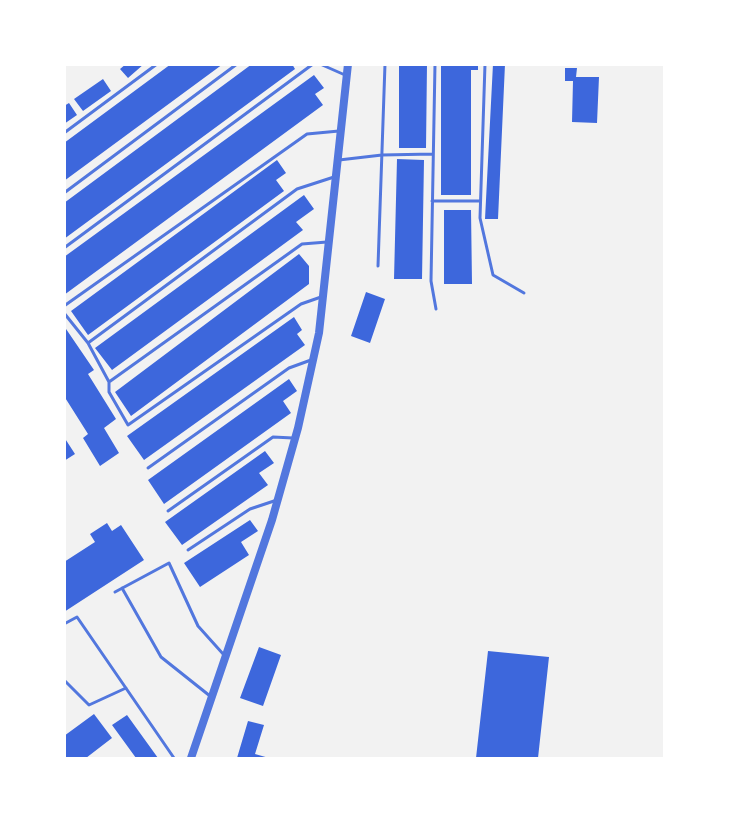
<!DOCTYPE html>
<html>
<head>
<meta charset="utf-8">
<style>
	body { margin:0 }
	#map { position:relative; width:729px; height:823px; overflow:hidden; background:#f2f2f2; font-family:Helvetica,sans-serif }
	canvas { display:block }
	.frame { position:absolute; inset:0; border:66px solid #fff; pointer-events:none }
</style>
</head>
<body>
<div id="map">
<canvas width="729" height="823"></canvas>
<div class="frame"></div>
</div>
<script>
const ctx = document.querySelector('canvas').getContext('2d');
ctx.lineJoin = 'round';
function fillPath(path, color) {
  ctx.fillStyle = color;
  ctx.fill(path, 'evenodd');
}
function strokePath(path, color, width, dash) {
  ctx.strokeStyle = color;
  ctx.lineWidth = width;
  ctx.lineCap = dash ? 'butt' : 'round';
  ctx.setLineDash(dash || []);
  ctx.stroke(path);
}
fillPath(new Path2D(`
	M126,64H144L128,78L120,69Z
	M171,64H223L64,181V143Z
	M252,64H292L295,69L64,239V203Z
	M399,64H427L426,148H399Z
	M441,64H478V70H471V195H441Z
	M493,64H505L498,219H485Z
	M565,68H577L576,77H599L597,123L572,122L573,81H565Z
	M314,75L324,88L315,94L323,105L64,295V257Z
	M103,79L111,91L83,111L74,99Z
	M69,103L77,115L64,124V106Z
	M397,159L424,160L422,279H394Z
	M277,160L286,173L276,180L284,191L88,335L71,311Z
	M304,195L314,209L296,222L303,230L112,370L95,348Z
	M444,210H471L472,284H444Z
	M299,254L309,266V284L131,416L115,392Z
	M366,292L385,299L370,343L351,336Z
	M294,317L302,330L297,334L305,345L144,460L127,436Z
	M64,326L94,370L88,374L116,419L104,428L119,453L100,466L83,438L88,434L64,396Z
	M289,379L297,391L283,401L291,413L164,504L148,480Z
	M64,437L75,454L64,461Z
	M265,451L274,463L259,473L268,485L182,545L165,522Z
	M250,520L258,531L241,542L249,555L200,587L184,563Z
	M107,523L112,531L121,525L144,560L64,612V562L95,542L90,534Z
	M259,647L281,655L263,706L240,698Z
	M488,651L549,657L538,758H476Z
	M94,714L112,738L86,758H64V736Z
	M127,715L158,758H136L112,725Z
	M248,721L264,725L255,754L269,758H237Z`), '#3d67dc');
strokePath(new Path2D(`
	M320,64L345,75
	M435,64L431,281L436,309
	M485,64L480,218L493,275L524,293
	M64,133L157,64
	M339,160L382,155L433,154
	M64,193L237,64
	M432,201H480
	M64,248L313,64
	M378,266L385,64
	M64,306L307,134L339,131
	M64,313L88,343L109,382V392L128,425L301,304L321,297
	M88,343L297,189L334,177
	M109,382L302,244L327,242
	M148,468L289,368L311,360
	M168,511L273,437L293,438
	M188,550L250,509L277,500
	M122,588L161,657L210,696
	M115,592L169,563L198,626L224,655
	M64,624L77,617L174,758
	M64,680L89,705L126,688`), '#5277de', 3);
strokePath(new Path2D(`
	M191,758L272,520L298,428L319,333L348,64`), '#5277de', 8);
</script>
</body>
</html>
